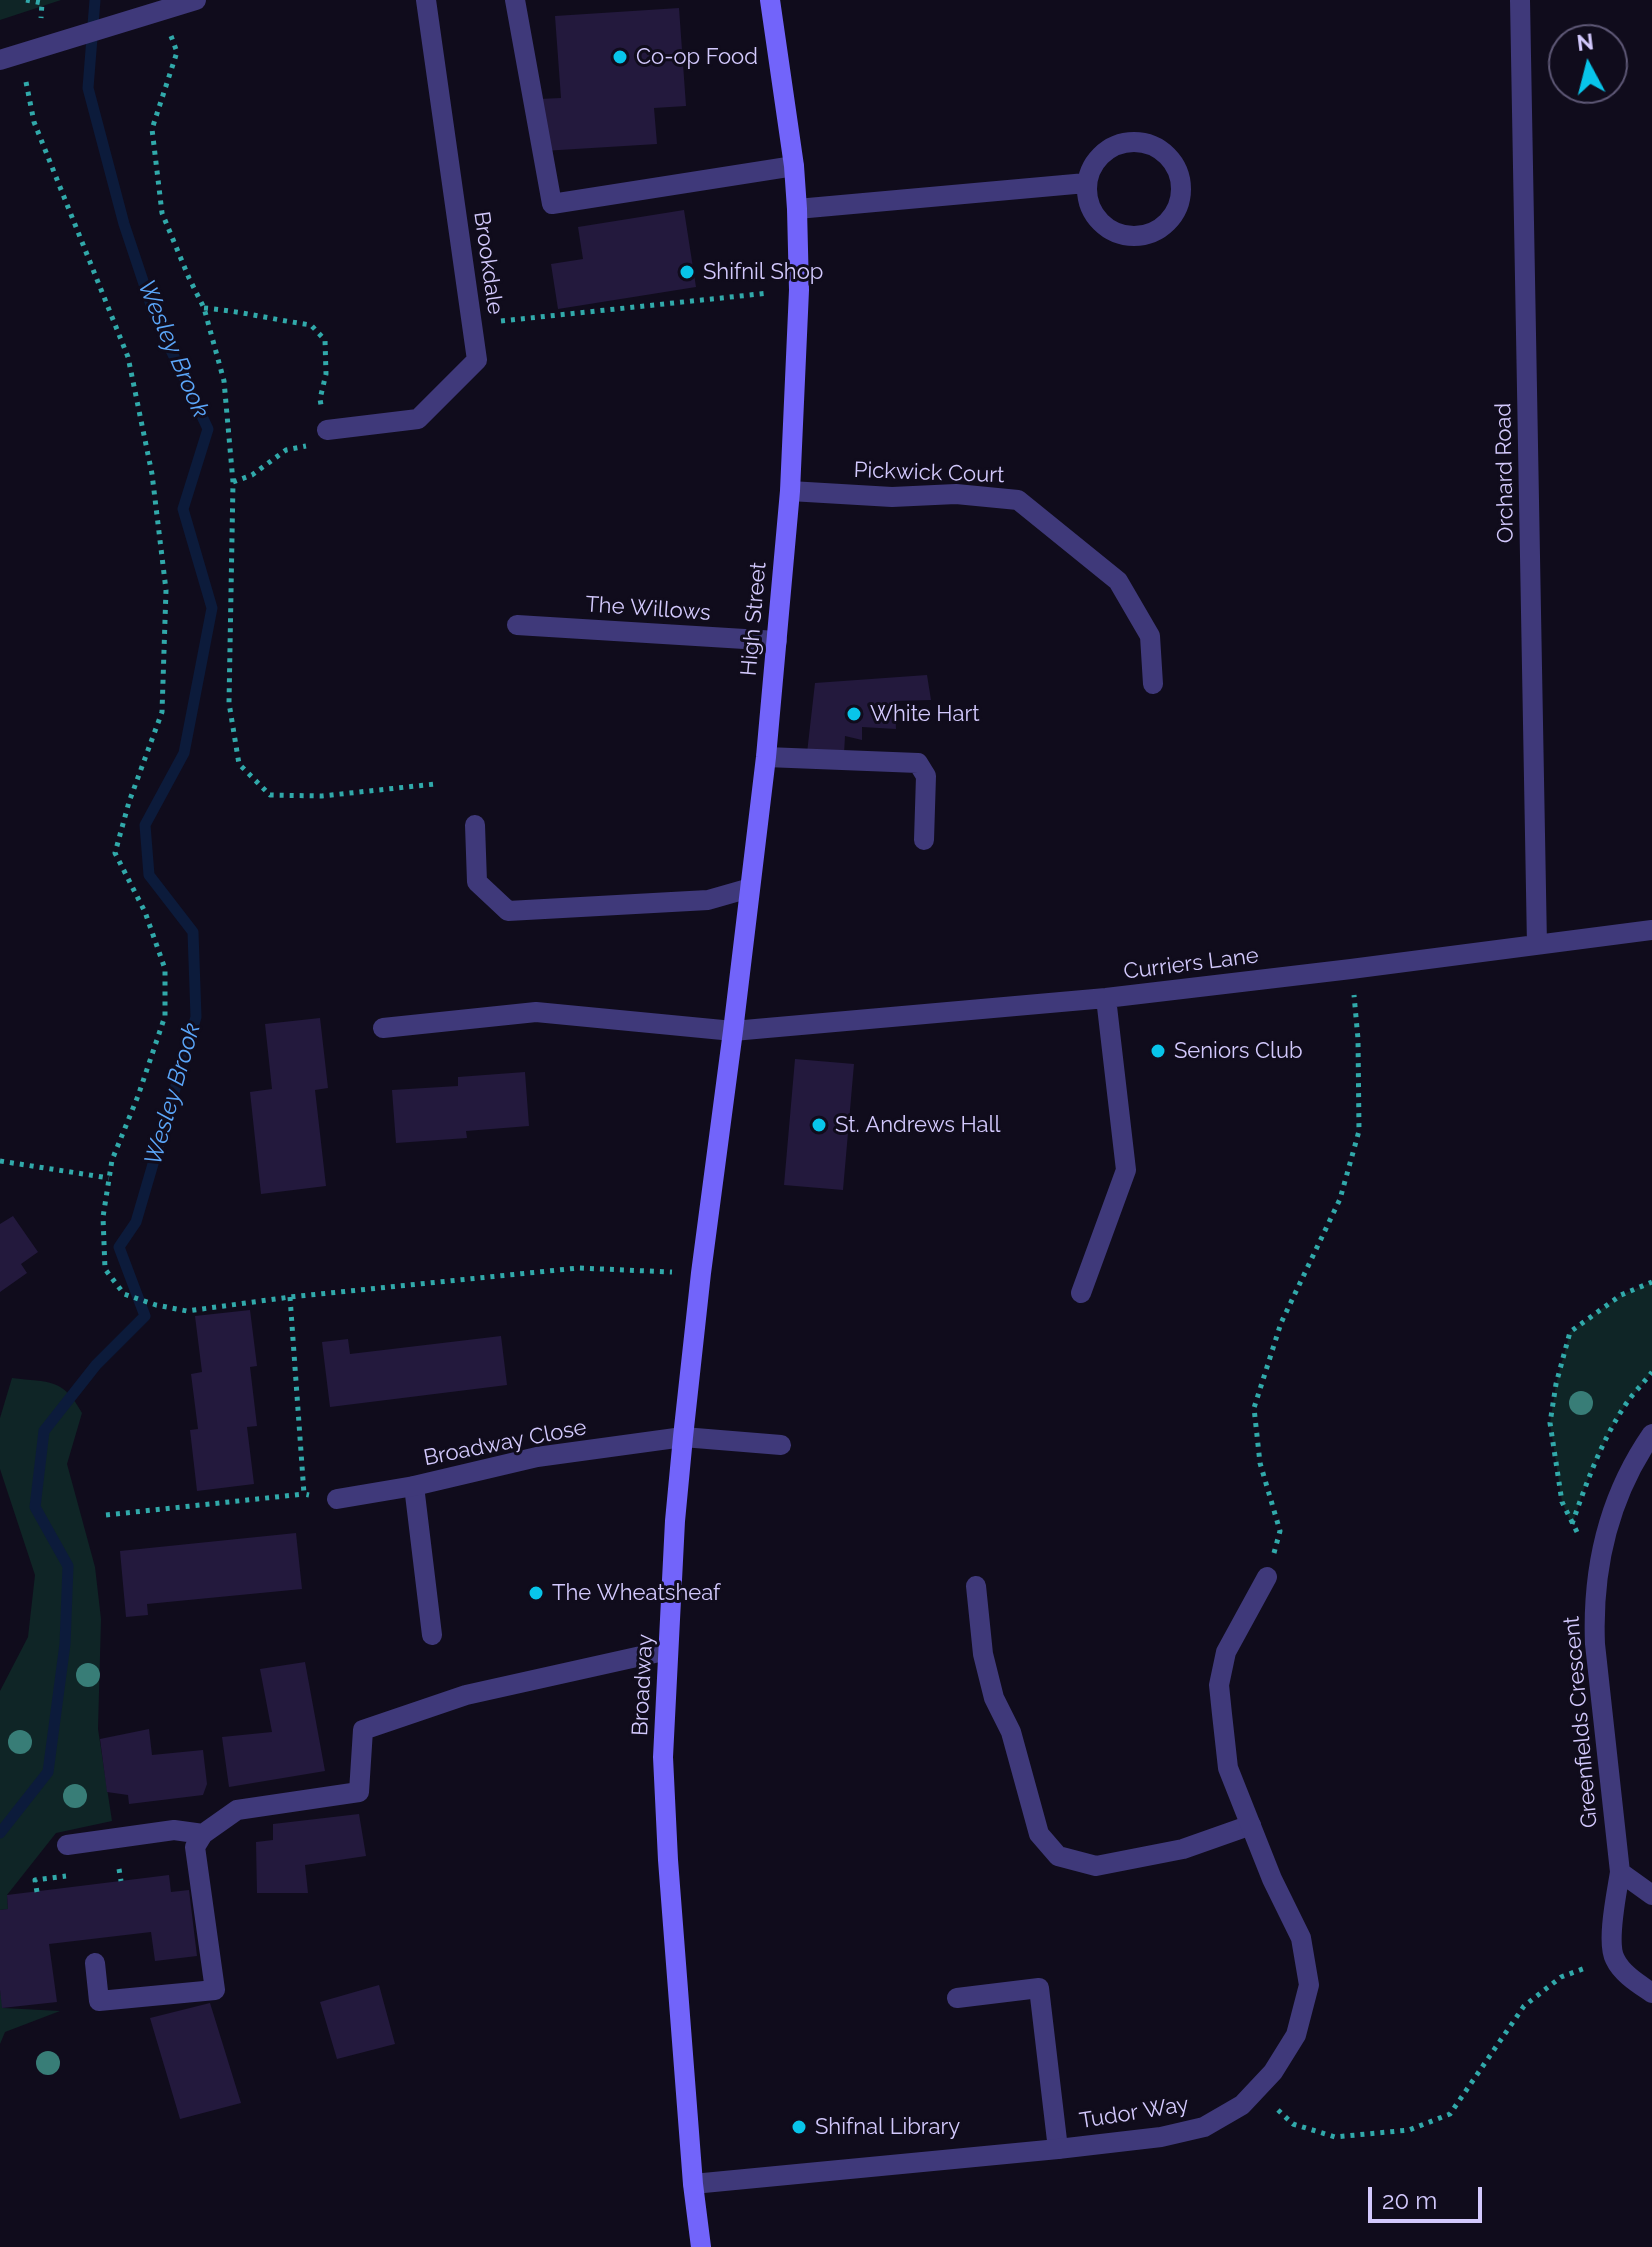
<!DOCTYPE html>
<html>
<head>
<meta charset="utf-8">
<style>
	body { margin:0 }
	#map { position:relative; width:1652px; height:2247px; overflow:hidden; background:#100c1c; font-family:Raleway,sans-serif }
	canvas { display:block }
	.north { position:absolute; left:1548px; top:24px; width:80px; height:80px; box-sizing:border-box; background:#100c1c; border:2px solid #5e5876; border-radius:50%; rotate:353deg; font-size:22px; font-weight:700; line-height:32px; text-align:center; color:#d3c9fd }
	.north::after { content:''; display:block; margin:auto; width:28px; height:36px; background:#08c5ea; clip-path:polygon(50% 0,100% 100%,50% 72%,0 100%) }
	.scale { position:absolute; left:1368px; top:2187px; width:114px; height:36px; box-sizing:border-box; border:4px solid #d3c9fd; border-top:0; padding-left:10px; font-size:24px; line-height:28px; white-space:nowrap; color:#d3c9fd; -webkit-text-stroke:6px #100c1c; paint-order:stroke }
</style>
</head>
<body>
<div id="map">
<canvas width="1652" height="2247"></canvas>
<div class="north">N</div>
<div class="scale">20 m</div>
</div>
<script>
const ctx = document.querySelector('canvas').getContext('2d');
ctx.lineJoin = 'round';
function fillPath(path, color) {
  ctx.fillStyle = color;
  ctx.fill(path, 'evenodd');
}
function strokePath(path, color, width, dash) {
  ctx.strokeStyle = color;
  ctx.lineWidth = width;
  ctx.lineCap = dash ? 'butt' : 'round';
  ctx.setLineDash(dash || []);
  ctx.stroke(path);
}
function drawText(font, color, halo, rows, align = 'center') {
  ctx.font = font + ' Raleway,sans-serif';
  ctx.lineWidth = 6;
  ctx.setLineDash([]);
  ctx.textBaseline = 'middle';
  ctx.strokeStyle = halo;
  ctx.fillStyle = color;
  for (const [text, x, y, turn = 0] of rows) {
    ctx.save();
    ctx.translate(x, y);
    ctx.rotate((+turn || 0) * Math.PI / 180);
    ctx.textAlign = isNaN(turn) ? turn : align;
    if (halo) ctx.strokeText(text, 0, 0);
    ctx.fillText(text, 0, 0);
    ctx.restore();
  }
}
fillPath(new Path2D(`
	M0,0H61L0,20Z
	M1652,1282V1372L1624,1407L1610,1430L1585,1486L1572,1525L1562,1502L1550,1423L1556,1384L1570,1332L1621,1295Z
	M12,1378C50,1383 62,1377 82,1413L67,1464L95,1567L101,1619L98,1729L112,1821L56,1833L7,1895L8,1909L0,1910V1691L28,1637L35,1575L0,1469V1418Z
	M0,1990L3,2008L60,2011L5,2032L0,2044Z`), '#0f2526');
strokePath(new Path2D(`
	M0,1833L48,1772L65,1644L68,1566L35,1507L44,1431L96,1365L145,1316L119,1247L136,1222L196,1017L193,932L149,875L145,825L184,753L212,608L183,509L208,429L154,314L124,224L88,88L95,0`), '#0c1b3b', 11);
fillPath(new Path2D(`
	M679,8L686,106L654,108L657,144L543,151L539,99L561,98L555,16Z
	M684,210L696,287L558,309L551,264L583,259L578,227Z
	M927,675L931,700L895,701L896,729L862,727V740L845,736L844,754L807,753L815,683Z
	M320,1018L328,1088L315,1090L326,1186L261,1194L250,1092L272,1089L265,1024Z
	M795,1059L854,1064L843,1190L784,1185Z
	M525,1072L529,1126L466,1131L467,1138L396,1143L392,1090L458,1086V1077Z
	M13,1216L38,1252L21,1264L27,1273L0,1292V1224Z
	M250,1310L257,1366L250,1367L257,1426L247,1427L254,1484L197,1491L190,1430L198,1429L191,1374L202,1372L195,1316Z
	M501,1336L507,1385L330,1407L322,1342L348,1339L350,1354Z
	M296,1533L302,1589L147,1604L148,1615L126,1617L120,1551Z
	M305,1662L325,1771L229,1787L222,1737L272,1732L260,1669Z
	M149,1729L152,1755L203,1750L207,1784L203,1795L129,1804L128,1795L107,1792L100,1739Z
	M359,1814L366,1856L305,1865L308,1893H257L256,1842L273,1840V1824Z
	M169,1875L171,1892L189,1890L197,1956L155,1961L151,1932L49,1944L57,2002L2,2008L0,1990V1910L8,1909L7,1895Z
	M379,1985L395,2044L337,2059L320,2002Z
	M210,2003L241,2103L180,2119L150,2018Z`), '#23193d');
strokePath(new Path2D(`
	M26,0L42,3L41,18
	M171,36L177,52L152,129L162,213L189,278L204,308L224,381L233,482L229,703L239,764L270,795L322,796L435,784
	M26,82L34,122L128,357L152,474L166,590L162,712L129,802L115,853L145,912L165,969V1016L138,1096L112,1160L103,1217L105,1269L124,1294L156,1305L187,1311L290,1297L578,1268L672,1272
	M204,308C241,311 275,320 311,325L325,340L326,374L320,399L321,405
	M501,321L769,293
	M233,482L252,475L286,450L306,446
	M0,1161L109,1178
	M290,1297L304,1494L309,1495
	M106,1515L304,1494
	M1572,1524C1586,1484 1601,1442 1624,1407C1632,1394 1643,1384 1652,1372
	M1577,1532L1562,1502L1550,1423L1556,1384L1570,1332L1621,1295L1652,1282
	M1274,1553L1280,1531L1260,1463L1254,1408L1281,1323L1340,1199L1359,1131L1358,1039L1354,995
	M119,1869L121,1881
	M37,1892L35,1880L66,1876
	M1278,2110L1293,2124L1335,2137L1409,2130L1450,2114L1524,2006L1561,1977L1588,1967`), '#31a9aa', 5, [4, 6]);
strokePath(new Path2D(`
	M515,0L552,204L794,166
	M766,757L918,763L926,776L924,840
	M475,825L477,882L508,911L708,900L750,888
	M383,1028L536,1012L733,1031
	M683,1437L781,1445
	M414,1486L432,1635
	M976,1586L983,1654L994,1698L1011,1732L1039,1834L1058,1856L1096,1866L1183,1849L1251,1825
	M957,1998L1039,1988L1058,2149`), '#3f397a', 20);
strokePath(new Path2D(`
	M1520,0L1537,945
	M0,60L196,0
	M1087 189a47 47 0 1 1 94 0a47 47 0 1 1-94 0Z
	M797,209L1086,183
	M327,430L418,419L477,360L426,0
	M790,491L892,497L956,494L1018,500L1118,581L1150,636L1153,684
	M517,625L777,641
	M733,1031L1106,998L1351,969L1652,930
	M1081,1293L1126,1170L1106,998
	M1652,1434C1609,1496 1592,1569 1595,1644L1620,1872L1652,1895
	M337,1499L414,1486L537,1457L683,1437
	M67,1845L174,1830L203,1834
	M1620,1872C1617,1892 1606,1942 1615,1959C1622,1974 1639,1984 1652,1993
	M95,1963L99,2001L215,1990L195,1847L203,1834L237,1810L359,1792L363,1730L466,1695L668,1650
	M693,2184L1058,2149L1161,2137L1204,2127L1242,2105L1273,2072L1296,2035L1309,1985L1301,1938L1272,1879L1228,1768L1222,1714L1219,1685L1226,1652L1267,1577`), '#3f397a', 20);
strokePath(new Path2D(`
	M701,2247L693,2184L668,1860L663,1757L675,1521L683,1437L701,1273L733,1031L766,757L790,491L799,290L797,209L794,166L770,0`), '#7264fa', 20);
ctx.fillStyle = '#387d77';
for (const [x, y] of [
	[1581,1403],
	[88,1675],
	[20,1742],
	[75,1796],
	[48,2063]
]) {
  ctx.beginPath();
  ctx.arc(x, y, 12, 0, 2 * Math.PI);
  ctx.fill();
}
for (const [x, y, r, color] of [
	[620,57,8,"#08c5ea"],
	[687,272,8,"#08c5ea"],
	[854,714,8,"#08c5ea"],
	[1158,1051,8,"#08c5ea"],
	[819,1125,8,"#08c5ea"],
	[536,1593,8,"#08c5ea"],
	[799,2127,8,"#08c5ea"]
]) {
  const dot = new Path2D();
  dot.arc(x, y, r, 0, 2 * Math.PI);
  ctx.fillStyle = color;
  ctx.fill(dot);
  strokePath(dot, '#100c1c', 3);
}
drawText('22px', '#d3c9fd', '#100c1c', [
	["Co-op Food",636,57],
	["Shifnil Shop",703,272],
	["White Hart",870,714],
	["Seniors Club",1174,1051],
	["St. Andrews Hall",835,1125],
	["The Wheatsheaf",552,1593],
	["Shifnal Library",815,2127]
], 'left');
drawText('22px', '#d3c9fd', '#100c1c', [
	["Brookdale",488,263,82],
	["Pickwick Court",929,473,2],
	["Orchard Road",1505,473,-91],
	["The Willows",648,609,4],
	["High Street",754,619,-85],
	["Curriers Lane",1191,964,-7],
	["Broadway Close",505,1443,-11],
	["Broadway",643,1685,-87],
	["Greenfields Crescent",1581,1722,-95],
	["Tudor Way",1134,2113,-9]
]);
drawText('italic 24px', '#5ba6f9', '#100c1c', [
	["Wesley Brook",173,349,67],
	["Wesley Brook",173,1094,-74]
]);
</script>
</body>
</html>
